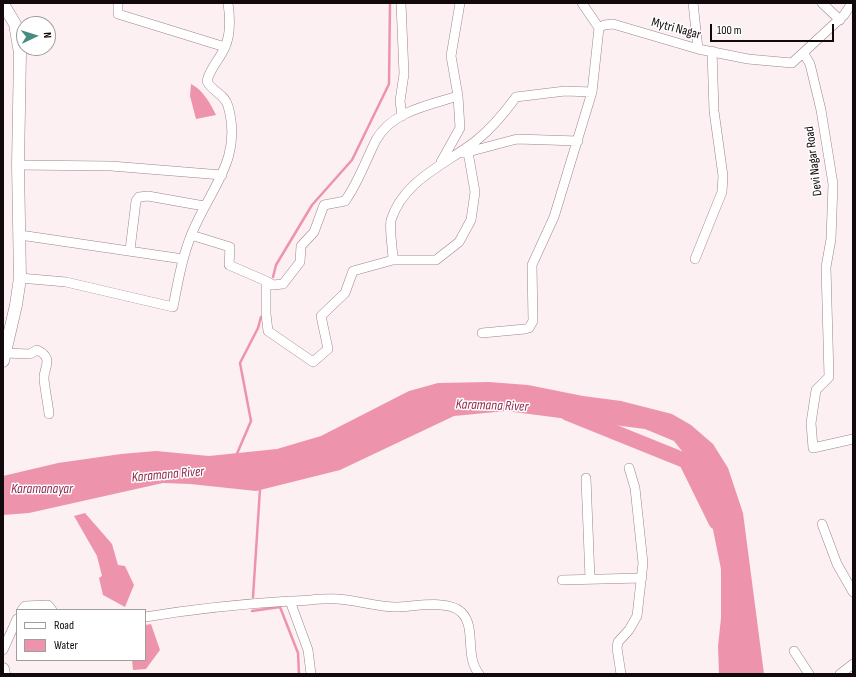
<!DOCTYPE html>
<html>
<head>
<meta charset="utf-8">
<style>
	body { margin:0 }
	#map { position:relative; width:856px; height:677px; overflow:hidden; background:#fcf0f3; font-family:"Sofia Sans Condensed",sans-serif }
	canvas { display:block }
	.frame { position:absolute; inset:0; border:4px solid #11090b; pointer-events:none }
	.legend { position:absolute; left:16px; top:609px; width:130px; height:52px; box-sizing:border-box; background:#fff; border:1px solid #a09d9d; margin:0; padding:5px 7px; list-style:none; font-size:12px; color:#11090b }
	.legend li { display:flex; align-items:center; gap:8px; height:20px }
	.legend b { width:20px; border:1px solid #a09d9d }
	.north { position:absolute; left:16px; top:16px; width:40px; height:40px; box-sizing:border-box; background:#fff; border:1px solid #a09d9d; border-radius:50%; rotate:86deg; font-size:11px; font-weight:700; line-height:16px; text-align:center; color:#11090b }
	.north::after { content:''; display:block; margin:auto; width:14px; height:18px; background:#478c81; clip-path:polygon(50% 0,100% 100%,50% 72%,0 100%) }
	.scale { position:absolute; left:710px; top:24px; width:124px; height:18px; box-sizing:border-box; border:2px solid #11090b; border-top:0; padding-left:5px; font-size:12px; line-height:14px; white-space:nowrap; color:#11090b; -webkit-text-stroke:3px #fff; paint-order:stroke }
</style>
</head>
<body>
<div id="map">
<canvas width="856" height="677"></canvas>
<div class="frame"></div>
<ul class="legend">
<li><b style="height:5px;background:#fff"></b>Road</li>
<li><b style="height:11px;background:#ed94ac"></b>Water</li>
</ul>
<div class="north">N</div>
<div class="scale">100 m</div>
</div>
<script>
const ctx = document.querySelector('canvas').getContext('2d');
ctx.lineJoin = 'round';
function fillPath(path, color) {
  ctx.fillStyle = color;
  ctx.fill(path, 'evenodd');
}
function strokePath(path, color, width, dash) {
  ctx.strokeStyle = color;
  ctx.lineWidth = width;
  ctx.lineCap = dash ? 'butt' : 'round';
  ctx.setLineDash(dash || []);
  ctx.stroke(path);
}
function drawText(font, color, halo, rows, align = 'center') {
  ctx.font = font + ' "Sofia Sans Condensed",sans-serif';
  ctx.lineWidth = 3;
  ctx.setLineDash([]);
  ctx.textBaseline = 'middle';
  ctx.strokeStyle = halo;
  ctx.fillStyle = color;
  for (const [text, x, y, turn = 0] of rows) {
    ctx.save();
    ctx.translate(x, y);
    ctx.rotate((+turn || 0) * Math.PI / 180);
    ctx.textAlign = isNaN(turn) ? turn : align;
    if (halo) ctx.strokeText(text, 0, 0);
    ctx.fillText(text, 0, 0);
    ctx.restore();
  }
}
fillPath(new Path2D(`
	M191,84C204,91 210,103 216,115L196,119L190,96Z
	M489,382L528,385L583,396L621,401L672,414L691,425L713,444L728,468L743,513L764,674H719L718,646L721,618V569L709,510L697,470L674,441L645,429L506,411L454,416L340,470L256,491L190,484L163,483L29,513L3,515V476L58,463L121,454L156,451L209,456L277,449L321,436L409,391L438,383Z
	M85,513L112,544L118,565L125,566L134,585L125,607L103,595L99,578L102,576L97,556L74,516Z
	M151,624L160,650L146,669L133,670L132,660H145V625Z`), '#ed94ac');
strokePath(new Path2D(`
	M273,277L276,265L312,205L352,160L389,84L390,3
	M236,456L251,421L240,363L258,328L261,317
	M253,597L260,489
	M252,611L280,607L298,653L299,674`), '#ed94ac', 2.5);
strokePath(new Path2D(`
	M567,413L686,461L716,522`), '#ed94ac', 15);
const minor = new Path2D(`
	M118,3V14L225,47
	M401,3L404,74L400,101L402,116
	M693,3L698,49
	M822,3L840,20
	M599,28L604,25L613,24L698,49L748,59L792,63L844,15L852,3
	M804,54L810,64L821,110L833,184L831,239L826,267L829,377L816,390L811,423L813,448L853,439
	M464,153L517,139L578,141
	M441,162L460,128L458,96L451,56L460,3
	M18,165L111,166L222,175
	M20,235L183,259
	M191,235L230,247L229,265L266,281V314L268,331L313,362L328,349L321,316L345,293L353,271L393,260C393,250 389,229 391,220C404,179 447,164 477,140C492,128 505,112 516,97L565,91L592,92
	M130,250L136,201L139,197L148,196L204,206
	M695,259L722,192L723,176L714,111L712,51
	M393,260H436L459,242L471,220L475,192L468,152
	M20,278L66,282L173,307C178,282 182,257 192,233C211,187 243,159 228,106C225,94 211,91 207,81C210,68 220,59 225,47C231,34 230,17 228,3
	M266,281L273,285L283,284L300,262L301,246L314,232L324,205L345,201C358,183 366,160 376,140C392,111 430,105 458,96
	M482,333L525,329L529,328L533,321L532,265L554,217L592,92L599,28L582,3
	M5,353L30,354L37,350C55,358 43,369 44,379C45,391 48,403 49,414
	M586,478L590,579
	M822,524L837,564L853,592
	M562,580L642,578
	M290,601L308,650L311,674
	M22,610L25,606L48,605L52,610
	M145,617C193,609 241,604 290,601C306,601 322,598 338,599C357,600 376,607 396,607C412,607 448,599 461,612C477,627 464,655 479,674
	M3,650L17,619
	M794,651L809,674
	M621,674L617,648L618,642L629,630L637,616L643,563L635,488L629,468
	M840,674L853,664`);
const major = new Path2D(`
	M3,4L15,24L20,53L18,165L20,278L16,305L3,361
	M3,669L4,674`);
strokePath(minor, '#9e8489', 10);
strokePath(major, '#9e8489', 13);
strokePath(minor, '#fff', 9);
strokePath(major, '#fff', 12);
drawText('13px', '#11090b', '#fff', [
	["Mytri Nagar",676,29,15],
	["Devi Nagar Road",814,161,-97]
]);
drawText('italic 14px', '#912a4f', '#fff', [
	["Karamana River",492,406,2],
	["Karamana River",168,475,-5],
	["Karamanayar",42,489]
]);
</script>
</body>
</html>
